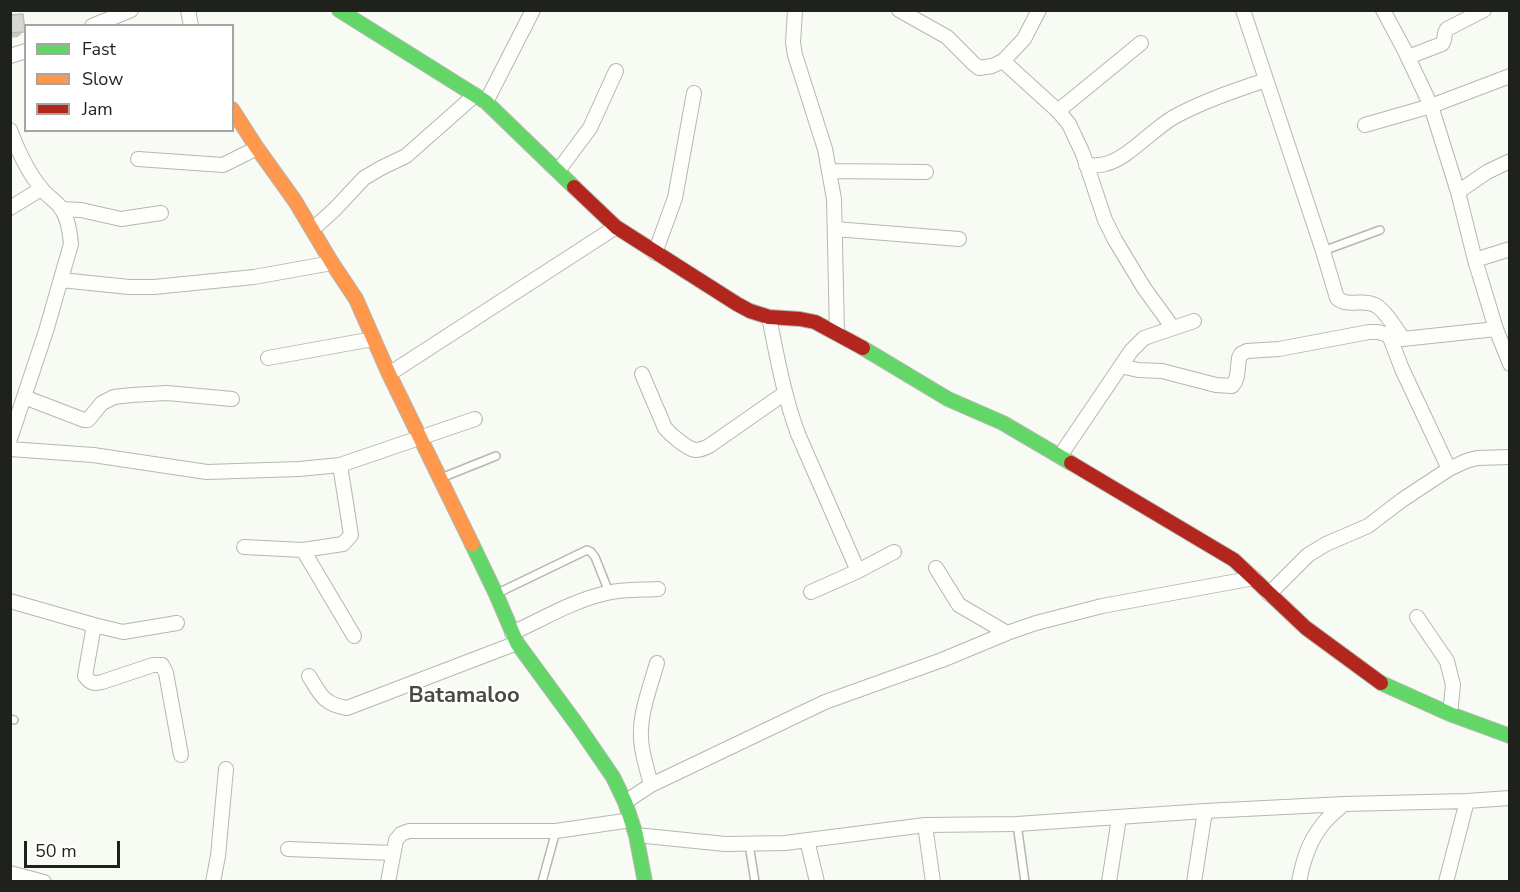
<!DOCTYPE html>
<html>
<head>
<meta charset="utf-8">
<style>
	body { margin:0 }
	#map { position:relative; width:1520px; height:892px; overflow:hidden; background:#f7fbf4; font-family:"Nunito Sans",sans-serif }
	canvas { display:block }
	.frame { position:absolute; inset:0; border:12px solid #1f211c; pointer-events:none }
	.legend { position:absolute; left:24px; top:24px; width:210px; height:108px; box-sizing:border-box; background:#fff; border:2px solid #a5a6a4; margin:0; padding:8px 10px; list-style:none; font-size:18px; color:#1f211c }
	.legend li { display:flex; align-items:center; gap:12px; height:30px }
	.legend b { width:30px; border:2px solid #a5a6a4 }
	.scale { position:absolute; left:24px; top:841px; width:96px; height:27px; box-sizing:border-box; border:3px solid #1f211c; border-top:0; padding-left:8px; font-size:18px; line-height:21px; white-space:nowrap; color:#1f211c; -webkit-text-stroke:4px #fff; paint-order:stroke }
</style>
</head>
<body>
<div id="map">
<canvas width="1520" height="892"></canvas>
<div class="frame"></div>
<ul class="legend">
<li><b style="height:8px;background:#63d668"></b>Fast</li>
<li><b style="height:8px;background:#ff974d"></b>Slow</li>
<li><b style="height:8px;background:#b3261e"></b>Jam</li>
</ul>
<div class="scale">50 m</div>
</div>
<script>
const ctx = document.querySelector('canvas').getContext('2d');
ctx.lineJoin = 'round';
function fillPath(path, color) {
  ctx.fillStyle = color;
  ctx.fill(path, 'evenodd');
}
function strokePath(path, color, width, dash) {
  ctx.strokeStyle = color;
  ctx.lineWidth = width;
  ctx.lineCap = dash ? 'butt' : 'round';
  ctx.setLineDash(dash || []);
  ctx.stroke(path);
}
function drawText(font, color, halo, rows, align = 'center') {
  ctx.font = font + ' "Nunito Sans",sans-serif';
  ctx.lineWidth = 4.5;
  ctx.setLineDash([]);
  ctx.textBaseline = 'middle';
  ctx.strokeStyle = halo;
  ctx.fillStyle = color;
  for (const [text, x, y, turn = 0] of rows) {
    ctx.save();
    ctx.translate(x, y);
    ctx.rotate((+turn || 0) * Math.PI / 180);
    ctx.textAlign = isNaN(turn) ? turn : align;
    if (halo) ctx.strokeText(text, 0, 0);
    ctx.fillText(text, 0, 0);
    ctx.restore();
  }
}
fillPath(new Path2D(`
	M10,16L23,32L18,37L10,38Z`), '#0003');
const building = new Path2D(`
	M23,14L25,32L10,33V15Z`);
fillPath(building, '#d4d6d0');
strokePath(building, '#bdbeb9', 1.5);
const lane = new Path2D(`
	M1323,251L1380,230
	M441,478L496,456
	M498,593L587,550L591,552L595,557L609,592
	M10,719L14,720
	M1017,824L1025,882
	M749,844L755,882
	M542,882L556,831`);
const street = new Path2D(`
	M188,10L191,26
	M795,10L793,43L795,55L825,149L834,199L837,333
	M899,10L947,37L974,64L979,68L992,66L1003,61L1058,111L1069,124L1083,154L1105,220L1115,240L1144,288L1173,328
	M1243,10L1323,251L1337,298C1349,308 1362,298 1375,305C1384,309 1397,330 1403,339
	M1383,10L1404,49L1431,106L1458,192L1475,260L1496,329L1510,364
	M92,26L131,10
	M10,56L26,51
	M1408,57L1442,44C1446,39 1443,34 1447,29L1484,10
	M1003,61L1024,39L1039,10
	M486,102L533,10
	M1058,111L1141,43
	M1365,125L1431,106L1510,76
	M10,130C18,151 27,171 41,188C47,196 56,201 61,208C68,218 70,232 71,244L46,331L10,439
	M138,159L223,165L257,148
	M1086,165C1092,165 1099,166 1105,164C1126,160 1153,129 1174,117C1203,101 1234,91 1266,80
	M558,171L590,128L616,71
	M829,171L926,172
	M1458,192L1487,172L1510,161
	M10,208L41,189
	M61,209L81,210L121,219L161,213
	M313,229L335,209L364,178L381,168L406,156L475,95
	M835,229L959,239
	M655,253L675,198L694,93
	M1475,260L1510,249
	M61,280L129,287H154L254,277L332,263
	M769,317C777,357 784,396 798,434L858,571
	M1389,335L1402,369L1449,469
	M268,358L373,339
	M1121,366L1138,370L1162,371L1216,385L1232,386L1235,382L1237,376L1239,358L1241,354L1247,351L1279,349L1369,332H1378L1403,339L1496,329
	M389,374L616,227
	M642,374L665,428C671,435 686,448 695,450C700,450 705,448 709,446L785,393
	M24,397L84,420H88L102,403L114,397L132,395L167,393L232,399
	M10,449L93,455L207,472L299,469L340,465L475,419
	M1060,456L1131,351L1144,338L1194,321
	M244,547L303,550L343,544L351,535L340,465
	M303,550L354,636
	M936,568L959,605L1007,633
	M811,592L858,571L894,552
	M1269,594L1308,555L1326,544L1368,526L1402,500L1449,469L1466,461L1477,458L1510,457
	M10,601L94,625L123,632L177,623
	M1417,617L1447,661L1453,685L1450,714
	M94,625L85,676C90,683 94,684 102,682L153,665H162L166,673L181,755
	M512,633C543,619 574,600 607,593C623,589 642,590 658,589
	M309,676C321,695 323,704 347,708L517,643
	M651,785C648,773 644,760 642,748C637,719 649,691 657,663
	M625,802L651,785L825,702L942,660L1007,633L1036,623L1102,606L1254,578
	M925,825L933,882
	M636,835L725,844L785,843L925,825L1017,824L1205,811L1344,804L1467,801L1510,798
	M807,840L817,882
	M288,849L393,853
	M10,873L44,882
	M213,882L218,856L226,769
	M388,882L396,840L401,834L409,831H556L631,820
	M1109,882L1119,818
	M1194,882L1205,811
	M1299,882C1303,860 1309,841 1323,824C1329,816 1337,810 1344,804
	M1446,882L1467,801`);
const fast = new Path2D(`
	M339,10L486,102L574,187
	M863,348L948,399L1003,423L1071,463
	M472,544L496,594L517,643L578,726L613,777L625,802L636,835L645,882
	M1381,683L1450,714L1510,736`);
const slow = new Path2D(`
	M232,109L257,148L295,201L332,263L356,299L389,374L472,544`);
const jam = new Path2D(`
	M574,187L616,227L737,304L750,311L769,317L800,319L815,322L863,348
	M1071,463L1234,560L1306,628L1381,683`);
strokePath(lane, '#b4b7b2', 10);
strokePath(street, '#b4b7b2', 16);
strokePath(fast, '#b4b7b2', 16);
strokePath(slow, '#b4b7b2', 16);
strokePath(jam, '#b4b7b2', 16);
strokePath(lane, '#fefefd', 7);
strokePath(street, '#fefefd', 14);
strokePath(fast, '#63d668', 14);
strokePath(slow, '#ff974d', 14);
strokePath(jam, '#b3261e', 14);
drawText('bold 22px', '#474c42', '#fff', [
	["Batamaloo",464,697]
]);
</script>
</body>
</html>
